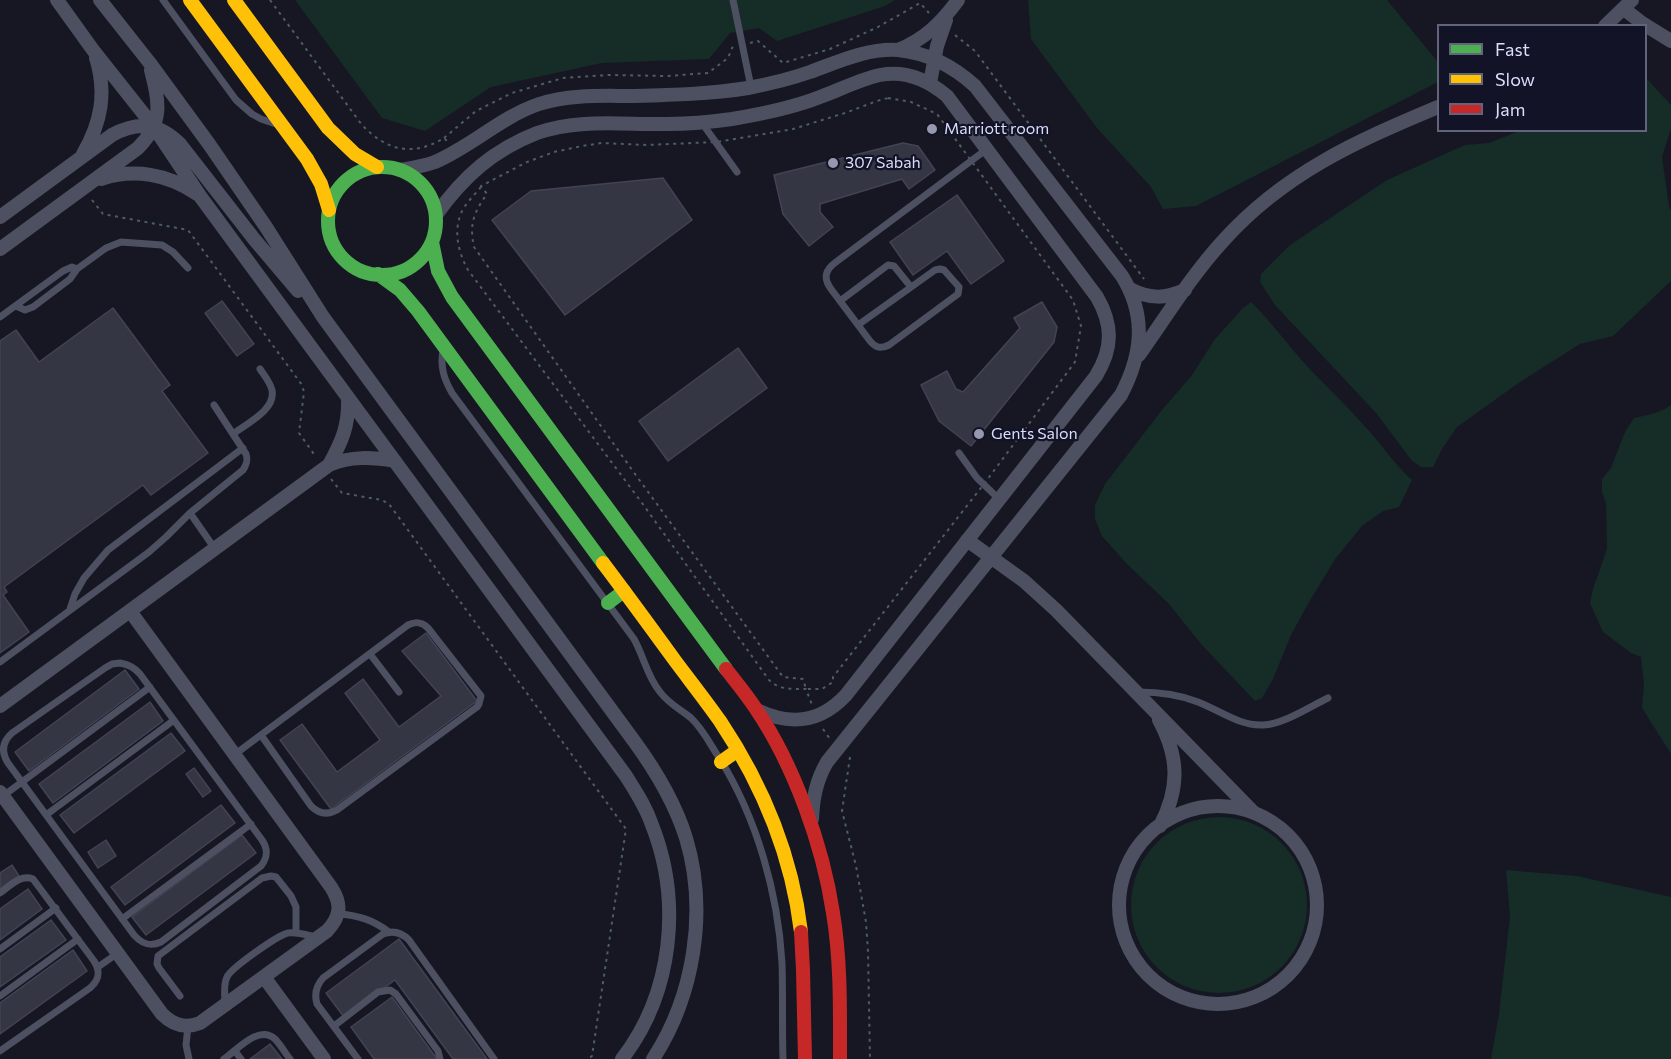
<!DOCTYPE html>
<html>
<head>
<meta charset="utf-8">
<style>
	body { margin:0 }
	#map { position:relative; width:1671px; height:1059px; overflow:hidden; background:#161722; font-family:Commissioner,sans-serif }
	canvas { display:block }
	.legend { position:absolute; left:1437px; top:24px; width:210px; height:108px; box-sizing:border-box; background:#121326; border:2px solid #62647b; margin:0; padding:8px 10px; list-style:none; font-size:18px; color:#dadefb }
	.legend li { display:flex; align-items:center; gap:12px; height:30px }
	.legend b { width:30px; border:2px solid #62647b }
</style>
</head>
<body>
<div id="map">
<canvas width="1671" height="1059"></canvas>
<ul class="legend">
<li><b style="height:8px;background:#4caf50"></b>Fast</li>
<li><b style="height:8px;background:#ffc107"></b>Slow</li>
<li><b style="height:8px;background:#c62828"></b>Jam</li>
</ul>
</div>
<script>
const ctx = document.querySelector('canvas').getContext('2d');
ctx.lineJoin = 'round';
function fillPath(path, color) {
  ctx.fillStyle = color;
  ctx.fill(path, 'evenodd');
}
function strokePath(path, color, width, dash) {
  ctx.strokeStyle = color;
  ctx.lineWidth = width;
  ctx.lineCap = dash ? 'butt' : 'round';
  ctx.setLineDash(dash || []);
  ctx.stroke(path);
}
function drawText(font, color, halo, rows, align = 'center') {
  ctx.font = font + ' Commissioner,sans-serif';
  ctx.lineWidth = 4.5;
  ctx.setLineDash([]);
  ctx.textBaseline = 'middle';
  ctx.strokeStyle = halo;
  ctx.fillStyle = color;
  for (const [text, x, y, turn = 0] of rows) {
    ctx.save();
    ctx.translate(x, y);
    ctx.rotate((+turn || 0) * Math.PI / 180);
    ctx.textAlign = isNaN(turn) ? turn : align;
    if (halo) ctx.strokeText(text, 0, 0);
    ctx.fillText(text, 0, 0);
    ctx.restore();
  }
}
fillPath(new Path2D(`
	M295,0H895L885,6L777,41L759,28L730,33L709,59L602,63L491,87L425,131L382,118Z
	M1028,0H1387L1438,62V82L1196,206L1163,209L1151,187L1097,128L1031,39Z
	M1646,78L1671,105V129L1662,157L1669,206L1671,211V281L1613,336L1580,344L1520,382L1457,427L1442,449L1433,467H1421L1412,461L1377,414L1275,305L1260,282L1261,274L1290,245L1387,180L1465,145L1489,143L1519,131L1646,130Z
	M1251,302C1271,321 1287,344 1306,365C1327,387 1349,408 1370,432C1384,448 1396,466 1412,480L1399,507L1383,511L1362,526L1336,558L1309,602L1291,635L1273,679L1262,698L1255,701L1201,644L1169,604L1126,563L1102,536L1095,519V505L1105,484L1162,410L1192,375L1215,339L1243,308Z
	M1671,405V754L1642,708L1644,684L1641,657L1631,653L1603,632L1590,603L1593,589L1607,549L1606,503L1602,492V479L1611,468L1625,432L1634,418C1647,415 1660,413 1671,405Z
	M1131 905a88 88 0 1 1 176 0a88 88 0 1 1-176 0Z
	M1506,870L1577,876L1671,897V1059H1491L1499,1014L1510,916Z`), '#152c27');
const building = new Path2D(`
	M903,143L918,146L935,170L909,189L902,179L820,204V212L833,227L809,246L783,214L774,175Z
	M663,178L692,220L565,315L492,220L531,191Z
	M957,195L1004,261L971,284L947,251L913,275L890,242Z
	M222,301L254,344L237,356L205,313Z
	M1042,302L1057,327L1054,342L971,446L939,421L921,385L947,371L956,389L963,392L1020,328L1014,318Z
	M113,308L170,385L162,391L208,453L151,495L143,485L4,587L7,592L3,595L29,632L0,653V341L16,330L39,362Z
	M738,348L767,388L668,461L639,421Z
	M426,633L477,701L331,809L280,740L302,724L337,772L380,740L345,693L363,679L399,727L441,696L402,651Z
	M125,670L139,689L29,771L15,752Z
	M150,702L163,721L53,803L39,784Z
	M171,733L185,751L74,833L60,815Z
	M194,768L211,791L203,797L186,774Z
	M221,805L235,823L125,905L111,887Z
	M242,835L256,853L146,935L132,917Z
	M106,840L116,856L98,868L88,852Z
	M12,865L19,876L0,889V873Z
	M28,889L42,909L0,940V909Z
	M51,920L66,940L0,987V957Z
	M399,939L487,1059H453L395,980L344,1017L326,993Z
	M73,950L87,971L0,1034V1003Z
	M392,997L437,1059H374L351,1027Z
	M270,1044L282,1059H250Z`);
fillPath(building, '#343643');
strokePath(building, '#424354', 1.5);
strokePath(new Path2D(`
	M270,0L362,125C387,151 413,157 444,138L448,142
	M955,35L975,51L1144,279
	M750,43L758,41L783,63L830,49L878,27L920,3L929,13
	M888,98L911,102L937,114L1073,300L1081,326L1075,362L984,484L833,677V682L822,689H806L803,679L783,677L635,474L474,247C469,224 474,212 487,194L481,186L527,162L554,152L582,146L602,143L646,145L716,142L793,129L845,113L877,101Z
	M444,138L476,111L512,93L563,78L609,75L667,76L708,73L728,58L732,48L733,47
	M481,187C476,193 470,199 465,206C452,226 457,250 468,270L642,503L769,680C779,690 792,689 806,689L812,705
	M92,200L103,214L188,230L302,385L304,392L299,433L316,457
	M331,479L342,493L382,500L389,504L626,829L592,1056L588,1059
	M823,729L830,739
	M850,757L842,811L856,866L866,922L868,951L870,1059`), '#4c5d63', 2, [3, 4.5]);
strokePath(new Path2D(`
	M163,0L236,100L252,114L261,119L276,124
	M733,0L751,87
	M702,123L737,172
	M840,301L888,265L894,266L911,287
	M16,306L25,310L33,307L70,279L77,269L106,248L121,242L162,245L173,252L188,268
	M0,317L63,271L72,267L77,269
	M858,325L935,270L940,269L944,270L959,287L958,294L889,345C881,349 876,348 870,341L831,289C823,278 825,270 836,262L987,149
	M443,351C440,367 444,379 452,393L634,639C644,657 647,676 660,692C669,704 680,709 691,718C703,729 711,746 720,759C757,819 778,893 782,963C783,995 782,1027 783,1059
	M233,434C247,423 276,410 272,390C270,382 264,375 260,369
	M959,453L977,478L999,499
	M190,513L215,549
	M70,609L75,594L84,578L108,550L243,448
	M370,654L399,692
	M0,662L149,552L166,537L190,513L243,470C247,464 248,460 246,454L214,405
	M120,663C129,665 134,667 140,674L262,840C268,849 268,857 261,866L161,942C150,947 142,944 134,935L8,763C1,752 2,742 12,733L105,668L112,664Z
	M1138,692C1159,692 1178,694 1198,702C1219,710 1239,726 1263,725C1284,724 1309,707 1328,698
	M234,755C292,711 350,668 408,625C416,621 422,622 428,628L481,696L479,704L477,707L337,810C328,815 319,814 311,806L261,735
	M3,796L150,687
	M46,815L174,720
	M0,893C10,886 20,874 33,879L94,961C101,972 99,980 90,988L0,1051
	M338,914C358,915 373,920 389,932
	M122,919L251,824
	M0,949L56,908
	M98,967L118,953
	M0,996L78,939
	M180,996L159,968L157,964L158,956L262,878L271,876L276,877L291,896L296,907V933
	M225,1005C225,996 223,985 227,977C231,968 278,935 288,933C297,932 307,935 316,937
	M188,1026L186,1045L189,1059
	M334,1026L378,992L390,990L396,994L438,1051L440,1059
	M235,1051L241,1059
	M224,1059C237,1050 259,1024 275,1039C281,1045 285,1053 290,1059
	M358,1059L317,1004C314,994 316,986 323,978L383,934C393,930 401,932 409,940L494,1059`), '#4c5061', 7);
strokePath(new Path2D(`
	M57,0L93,50L154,127L200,196L626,776C636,792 646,807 652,825C682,901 673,993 622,1059
	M100,0L149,62L209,144L266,227L323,317L634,741C656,771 675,803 686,838C708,911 694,996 653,1059
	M1624,9L1642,23L1671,41
	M1605,26L1632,0
	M898,50C925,39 941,23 958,0
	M930,83L937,46L946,20
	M83,154C101,123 107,93 96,58
	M400,170C412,168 424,166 435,162C472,146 501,117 539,104C570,94 602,96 634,96C673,95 710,94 748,88C769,84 790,79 810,72C838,62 867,48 898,50C928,53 953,66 975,86L1122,276C1147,316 1142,355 1121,395L827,762C816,781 813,798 812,819
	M101,179C134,168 168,174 197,194
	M436,215C463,177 493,150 537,133C579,118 624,125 668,124C689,124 711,122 732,119C762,114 792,108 820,97C840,90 860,79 880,75C905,70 928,80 947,96L1097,297C1113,325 1113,348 1096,376L846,695C820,723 791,726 757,710
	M0,217L112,135C138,121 159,123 180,144L254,239L298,291
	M0,249L138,148C164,122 159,102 151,70
	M1130,289C1149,299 1165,299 1185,290
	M1139,355C1166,317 1191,276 1223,241C1284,173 1357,141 1438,107
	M329,465C342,441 349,426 348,398
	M967,540L1024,581L1056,610L1254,813
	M0,706L329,465C351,456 372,457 395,461
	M1159,720C1179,757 1180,788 1160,826
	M0,792L162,1014C173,1025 185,1029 200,1023L327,931C341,916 342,904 331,887L130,611
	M1119 905a99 99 0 1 1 198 0a99 99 0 1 1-198 0Z
	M264,977L324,1059`), '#4c5061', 14);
strokePath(new Path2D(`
	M328 221a54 54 0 1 1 108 0a54 54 0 1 1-108 0Z
	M432,242L438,271L452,297L726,669
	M378,274L400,290L418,311L603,563
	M608,603L624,591`), '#4caf50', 14);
strokePath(new Path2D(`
	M190,0L307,159L321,184L329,210
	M234,0L328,128L355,154L377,167
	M603,563C628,596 652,629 676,662C691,682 706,701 720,721C762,784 792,856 801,932
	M721,762L738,750`), '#ffc107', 14);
strokePath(new Path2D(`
	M726,669C736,682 747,695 756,709C794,765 823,846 833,913C841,961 840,1010 840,1059
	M801,932L803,970L805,1059`), '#c62828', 14);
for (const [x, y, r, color] of [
	[932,129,6,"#9598af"],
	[833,163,6,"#9598af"],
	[979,434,6,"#9598af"]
]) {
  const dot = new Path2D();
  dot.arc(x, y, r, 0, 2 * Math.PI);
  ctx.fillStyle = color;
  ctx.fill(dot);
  strokePath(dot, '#121326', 2);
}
drawText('16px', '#dadefb', '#121326', [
	["Marriott room",944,129],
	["307 Sabah",845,163],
	["Gents Salon",991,434]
], 'left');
</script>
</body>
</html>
